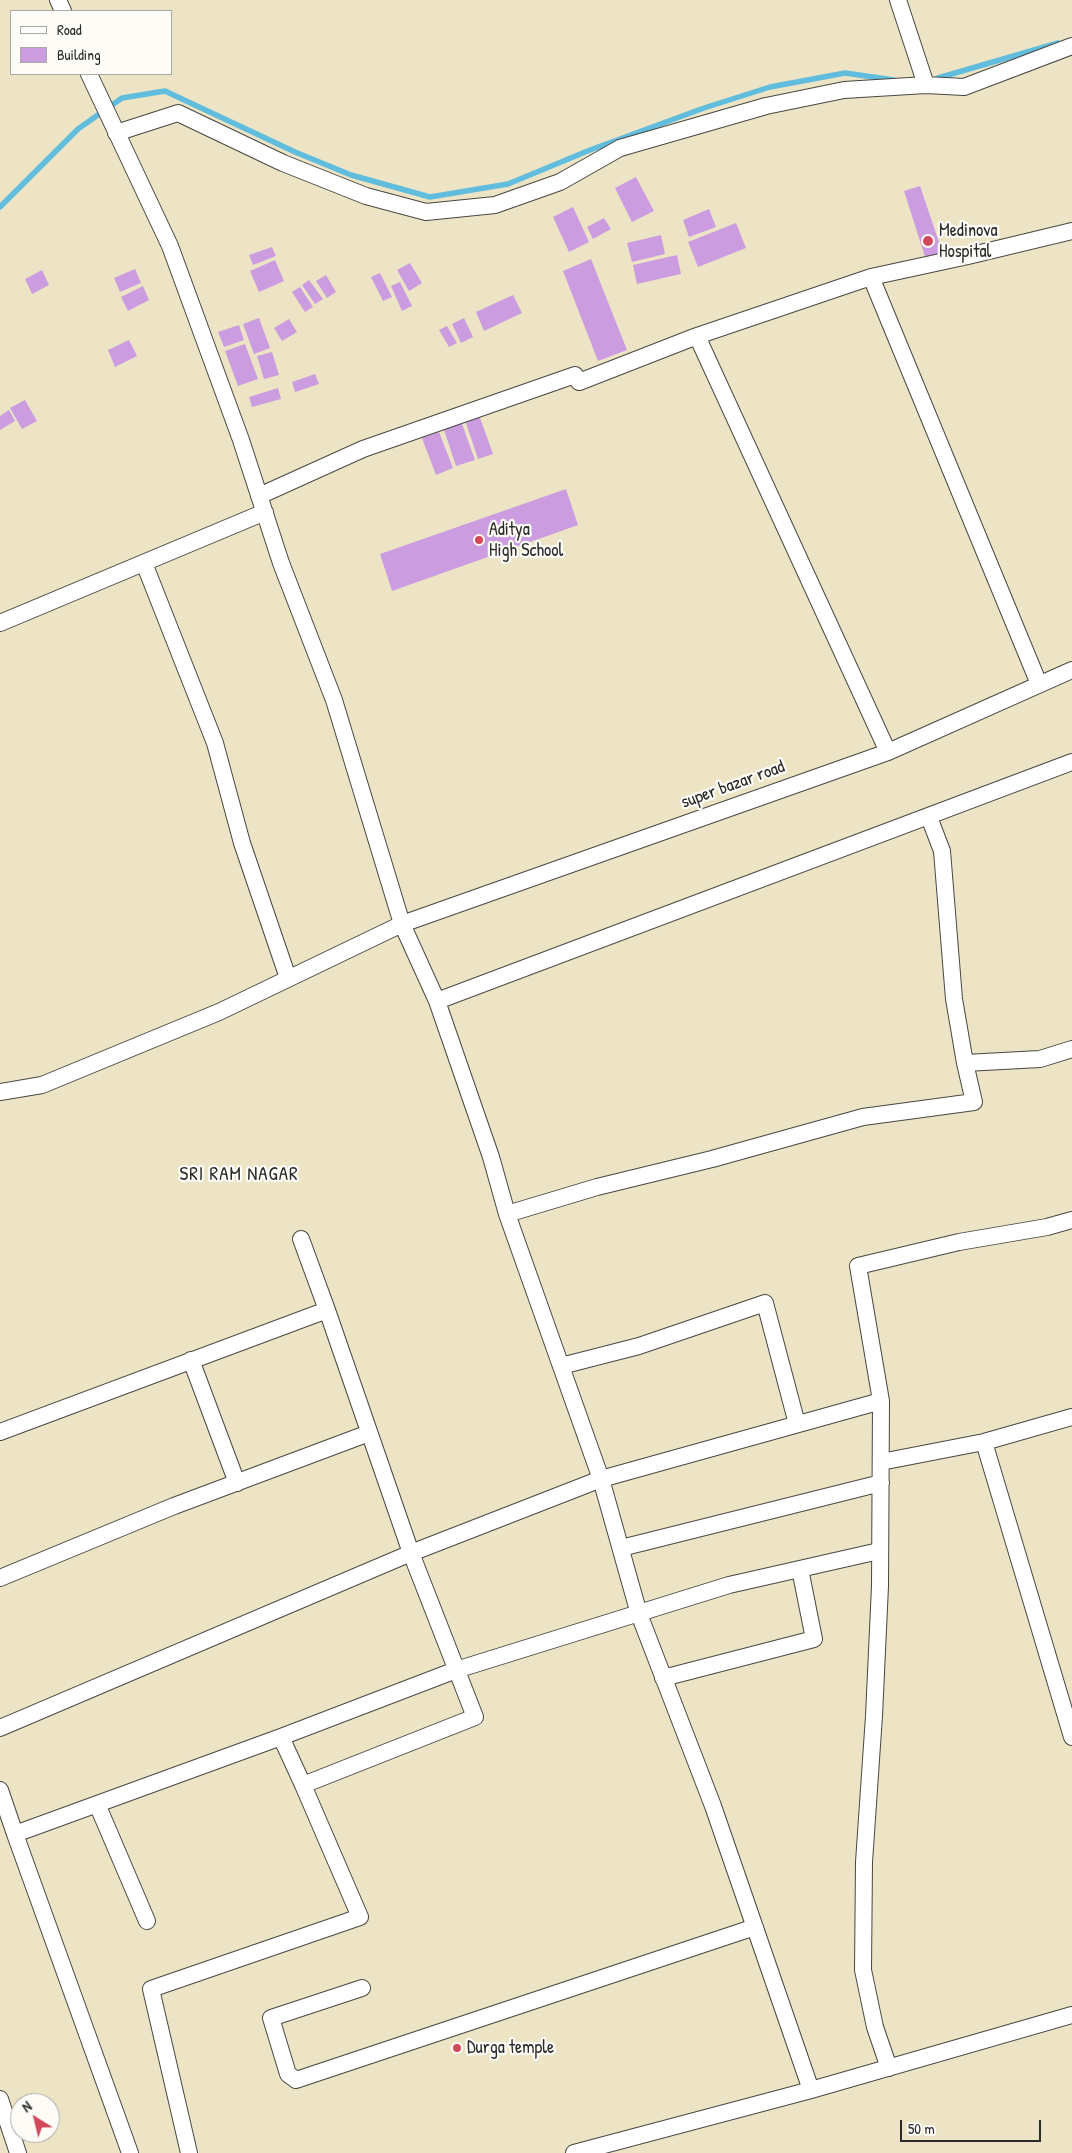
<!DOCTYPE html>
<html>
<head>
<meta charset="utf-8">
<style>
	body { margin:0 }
	#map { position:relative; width:1072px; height:2153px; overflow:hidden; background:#ede4c6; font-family:"Patrick Hand",sans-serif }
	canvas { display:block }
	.legend { position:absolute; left:10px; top:10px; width:162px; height:65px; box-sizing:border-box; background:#fdfcf7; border:1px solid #a9a8a5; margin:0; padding:6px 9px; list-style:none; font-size:15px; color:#2b2b2b }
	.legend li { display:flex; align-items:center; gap:10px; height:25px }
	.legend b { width:25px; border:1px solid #a9a8a5 }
	.north { position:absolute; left:10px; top:2093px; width:50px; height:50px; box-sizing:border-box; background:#fdfcf7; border:1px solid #a9a8a5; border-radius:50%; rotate:324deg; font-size:14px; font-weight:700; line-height:20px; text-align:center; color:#2b2b2b }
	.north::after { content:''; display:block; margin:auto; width:18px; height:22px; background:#d1495b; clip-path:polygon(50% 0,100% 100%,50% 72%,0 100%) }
	.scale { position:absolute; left:900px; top:2120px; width:141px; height:22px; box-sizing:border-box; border:2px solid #2b2b2b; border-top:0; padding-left:6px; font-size:15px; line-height:18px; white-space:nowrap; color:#2b2b2b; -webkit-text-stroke:4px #fdfcf7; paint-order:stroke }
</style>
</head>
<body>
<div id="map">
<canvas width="1072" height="2153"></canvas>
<ul class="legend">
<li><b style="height:6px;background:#fff"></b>Road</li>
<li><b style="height:14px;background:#cb9de0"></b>Building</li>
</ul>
<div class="north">N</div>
<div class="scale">50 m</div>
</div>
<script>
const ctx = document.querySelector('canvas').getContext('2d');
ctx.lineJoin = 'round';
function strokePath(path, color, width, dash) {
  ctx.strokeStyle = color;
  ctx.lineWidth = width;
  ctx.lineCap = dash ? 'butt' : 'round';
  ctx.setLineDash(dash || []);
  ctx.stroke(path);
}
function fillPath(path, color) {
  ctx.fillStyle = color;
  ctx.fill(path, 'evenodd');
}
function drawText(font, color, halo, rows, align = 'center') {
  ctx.font = font + ' "Patrick Hand",sans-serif';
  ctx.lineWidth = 4.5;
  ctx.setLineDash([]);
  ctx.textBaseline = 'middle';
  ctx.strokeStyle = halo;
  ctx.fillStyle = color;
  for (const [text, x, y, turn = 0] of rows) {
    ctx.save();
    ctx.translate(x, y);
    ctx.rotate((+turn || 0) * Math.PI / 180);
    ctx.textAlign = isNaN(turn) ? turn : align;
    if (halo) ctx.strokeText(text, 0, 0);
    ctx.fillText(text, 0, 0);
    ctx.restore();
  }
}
strokePath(new Path2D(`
	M938,78L1058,43
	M0,207L78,129L122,98L165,91L295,152L351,175L430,197L508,184L590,150L704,108L770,87L845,73L894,80`), '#60bdde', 5.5);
fillPath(new Path2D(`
	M636,177L654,211L632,222L615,188Z
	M920,186L943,254L926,260L904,191Z
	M573,207L589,242L569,252L553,217Z
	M709,209L716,227L689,237L683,220Z
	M604,218L611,229L593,239L587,227Z
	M736,223L746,248L698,267L688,242Z
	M661,235L665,254L632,262L627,243Z
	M272,247L276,256L253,265L249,255Z
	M677,255L681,274L637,284L633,265Z
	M591,259L627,350L598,361L563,271Z
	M275,260L284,281L259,292L250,271Z
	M410,263L422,283L409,291L397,270Z
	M135,269L141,283L120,292L114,278Z
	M42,270L49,285L32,294L25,279Z
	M380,273L392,297L383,301L371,277Z
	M326,275L336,292L327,298L316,281Z
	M309,280L323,299L315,304L302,285Z
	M400,282L412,306L402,311L391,286Z
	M143,286L149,300L128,311L121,297Z
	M300,287L313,307L305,312L292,292Z
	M513,295L522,313L484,331L476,312Z
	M259,318L270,348L254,354L243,324Z
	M464,318L473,337L461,343L452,324Z
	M289,319L297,332L282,341L274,328Z
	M239,325L244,340L224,347L218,332Z
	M447,326L457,343L449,347L439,330Z
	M129,340L137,356L115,367L108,350Z
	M245,344L258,379L238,386L225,351Z
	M272,352L279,375L264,379L257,356Z
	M315,374L319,384L295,392L292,382Z
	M278,388L281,399L252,407L249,397Z
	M25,400L37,421L22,429L10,408Z
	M9,410L15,421L0,430V416Z
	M479,415L493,454L478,459L465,420Z
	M461,421L475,460L456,466L443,427Z
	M439,432L453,468L436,475L422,438Z
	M566,489L578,525L392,591L380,554Z`), '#cb9de0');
const street = new Path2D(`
	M58,0L63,11
	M898,0L926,85
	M89,74L170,246L241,440L281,563L334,700L402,924L437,1001L491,1157L507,1214L601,1479L639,1614L713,1806L811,2090
	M116,133L178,113L283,163L366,196L426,212L495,205L560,182L620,148L766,106L844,90L926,85L964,87L1072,46
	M871,277L1039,684
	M697,336L888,752
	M259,496L363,449L575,375L579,382L697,336L871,277L968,256L1072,231
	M144,563L215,743L242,843L288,978
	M0,623L265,512
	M929,817L942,851L954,999L965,1063
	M437,1001L1072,762
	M0,1092L42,1085L219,1012L402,924L888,752L1072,670
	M507,1214L597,1187L712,1159L863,1117L974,1102L965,1063L1040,1059L1072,1049
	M191,1360L237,1483
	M561,1366L639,1346L765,1303L797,1424
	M1072,1417L984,1442L1072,1737
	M0,1432L327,1310
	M881,1462L984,1442
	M621,1548L881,1483
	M0,1578L174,1506L369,1433
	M663,1678L814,1639L800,1569
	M0,1728L411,1553L601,1479L881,1401
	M281,1737L303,1785
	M0,1790L15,1834
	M97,1804L147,1921
	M362,1988L271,2018L288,2074L296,2080L755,1927
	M889,2068L875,2027L863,1970L864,1862L874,1716L880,1586L881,1401L858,1266L959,1242L1047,1227L1072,1220
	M0,2099L18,2153
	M130,2153L15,1834L281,1737L456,1670L729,1585L879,1551
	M189,2153L151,1989L360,1917L303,1785L475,1717L411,1553L327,1310L301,1239
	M574,2153L811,2090L1072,2015`);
strokePath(street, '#484742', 18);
strokePath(street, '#fff', 16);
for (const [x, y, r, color] of [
	[928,241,6,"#d1495b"],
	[479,540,5,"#d1495b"],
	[457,2048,5,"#d1495b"]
]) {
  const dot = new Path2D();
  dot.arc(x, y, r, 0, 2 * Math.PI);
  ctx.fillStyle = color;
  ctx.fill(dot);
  strokePath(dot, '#fdfcf7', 2);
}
drawText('18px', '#2b2b2b', '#fdfcf7', [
	["Medinova",939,231],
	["Hospital",939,252],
	["Aditya",489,530],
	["High School",489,551],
	["Durga temple",467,2048]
], 'left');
drawText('18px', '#2b2b2b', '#fdfcf7', [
	["super bazar road",733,785,-20]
]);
ctx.letterSpacing = '1px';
drawText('19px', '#2b2b2b', '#fdfcf7', [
	["SRI RAM NAGAR",239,1175]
]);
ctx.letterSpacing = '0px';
</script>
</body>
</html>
